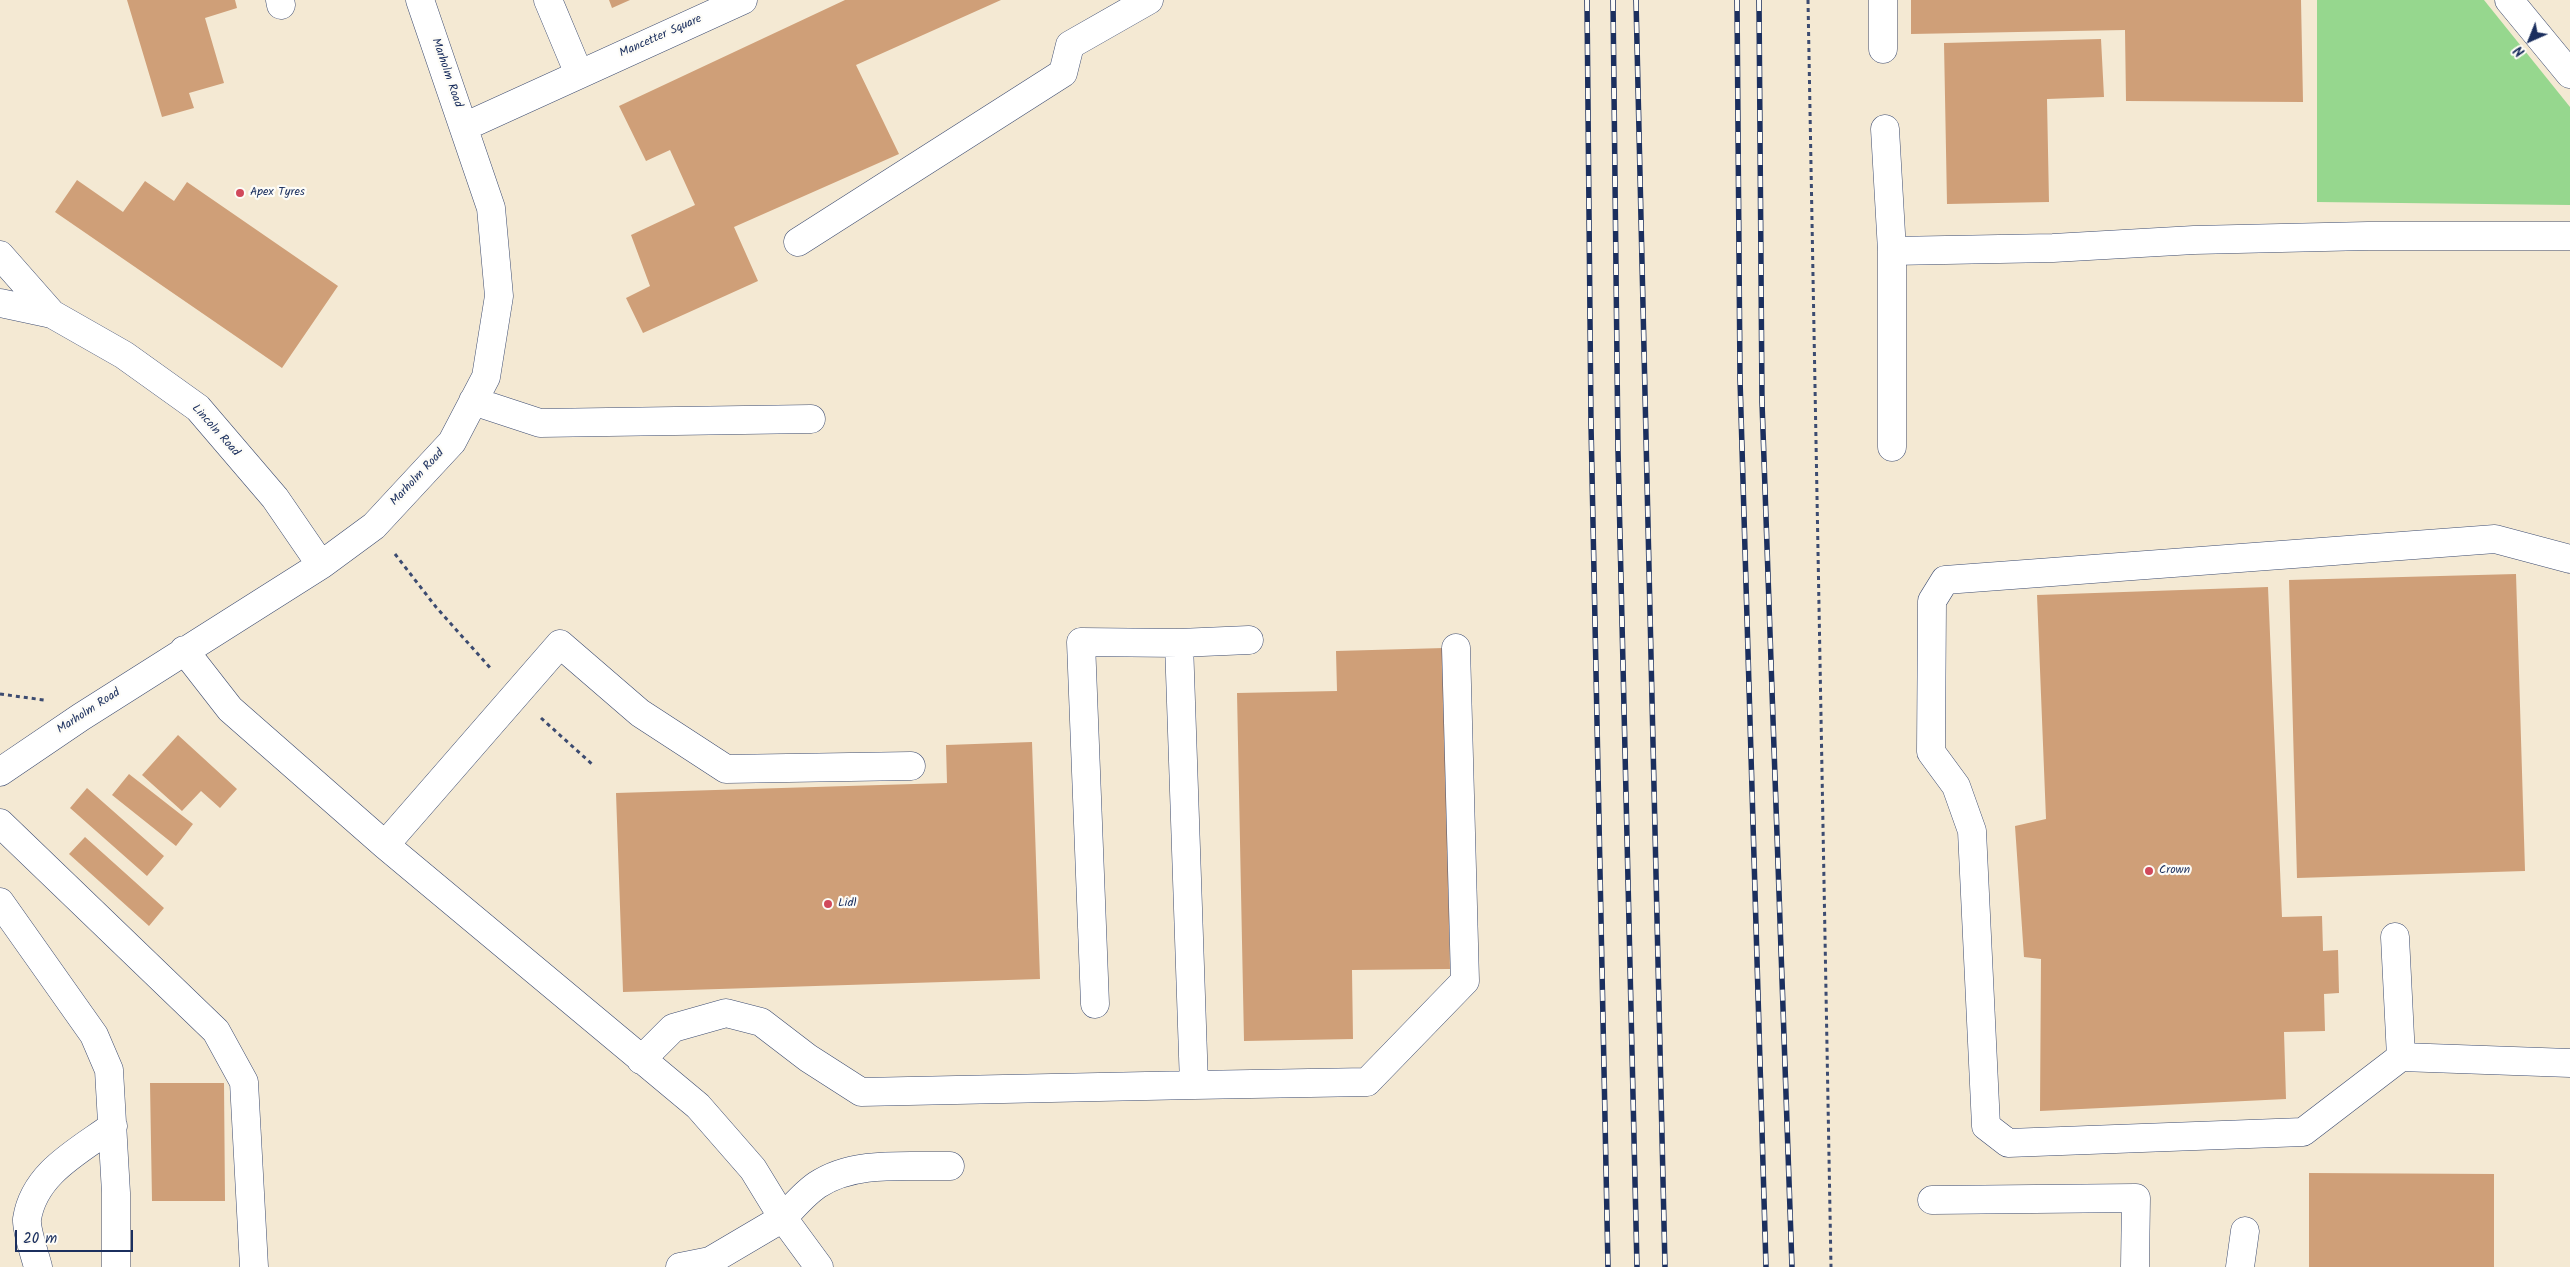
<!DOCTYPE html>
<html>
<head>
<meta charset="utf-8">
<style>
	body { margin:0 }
	#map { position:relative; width:2570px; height:1267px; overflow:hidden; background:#f4e9d3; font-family:Kalam,sans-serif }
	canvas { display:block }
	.north { position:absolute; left:2505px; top:15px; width:50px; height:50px; -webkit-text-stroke:4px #fdfcf7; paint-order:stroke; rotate:224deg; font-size:14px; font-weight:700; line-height:20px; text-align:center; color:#1b2f5e }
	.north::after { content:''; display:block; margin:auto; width:18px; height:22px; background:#1b2f5e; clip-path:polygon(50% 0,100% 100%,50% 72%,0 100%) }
	.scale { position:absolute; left:15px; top:1230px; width:118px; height:22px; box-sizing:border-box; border:2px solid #1b2f5e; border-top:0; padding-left:6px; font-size:15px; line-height:18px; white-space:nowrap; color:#1b2f5e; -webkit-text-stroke:4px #fdfcf7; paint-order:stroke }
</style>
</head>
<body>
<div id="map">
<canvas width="2570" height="1267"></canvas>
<div class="north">N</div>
<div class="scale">20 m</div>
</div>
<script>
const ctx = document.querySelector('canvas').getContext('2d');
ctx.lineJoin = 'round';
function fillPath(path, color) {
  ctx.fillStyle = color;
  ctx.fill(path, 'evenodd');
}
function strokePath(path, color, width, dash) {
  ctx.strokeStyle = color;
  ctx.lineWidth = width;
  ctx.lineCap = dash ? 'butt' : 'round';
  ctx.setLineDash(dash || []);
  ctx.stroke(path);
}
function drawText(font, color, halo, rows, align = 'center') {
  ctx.font = font + ' Kalam,sans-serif';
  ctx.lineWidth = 4.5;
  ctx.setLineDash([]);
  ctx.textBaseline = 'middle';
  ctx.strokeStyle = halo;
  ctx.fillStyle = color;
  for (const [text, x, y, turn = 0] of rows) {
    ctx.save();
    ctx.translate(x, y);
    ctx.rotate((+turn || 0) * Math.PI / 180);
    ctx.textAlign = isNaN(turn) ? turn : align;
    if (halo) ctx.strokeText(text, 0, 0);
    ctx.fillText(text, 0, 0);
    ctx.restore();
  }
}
fillPath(new Path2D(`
	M2317,0H2484L2570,107V205L2317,202Z`), '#96d78e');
fillPath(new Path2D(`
	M127,0H235L237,8L205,18L224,83L189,93L194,108L162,117Z
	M609,0H630L612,8Z
	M845,0H1001L856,65L899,154L734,227L758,281L643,333L626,298L650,286L631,235L695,205L670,150L646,161L619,106Z
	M1911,0H2301L2303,102L2126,101L2125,30L1911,34Z
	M2101,39L2104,97L2047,99L2049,202L1947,204L1944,43Z
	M77,180L123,212L145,181L174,201L187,182L338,286L282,368L55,212Z
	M2516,574L2525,871L2297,878L2289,580Z
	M2268,587L2282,917L2322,916L2323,951L2338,950L2339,993L2324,994L2325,1031L2284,1032L2286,1099L2040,1111L2041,959L2024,957L2015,826L2046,819L2037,595Z
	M1444,648L1450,969L1352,970L1353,1039L1244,1041L1237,693L1337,691L1336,651Z
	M178,735L237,789L220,808L201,791L182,811L142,775Z
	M1032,742L1040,979L623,992L616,793L947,783L946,745Z
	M129,774L193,824L176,846L112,795Z
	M87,788L164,856L147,876L70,808Z
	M85,837L164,908L149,926L69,854Z
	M150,1083H224L225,1201H152Z
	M2309,1173L2494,1174V1267H2309Z`), '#cf9f78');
const minor = new Path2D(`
	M280,0L281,5
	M548,0L579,74
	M1883,0V49
	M2509,0L2570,74
	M464,127L743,0
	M1885,129L1892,251V447
	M798,242L1063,73L1070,45L1149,0
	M1892,251L2053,248L2194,240L2368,236H2570
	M0,255L52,314L124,355L198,408L275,498L321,565
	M0,303L52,314
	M473,401L540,423L811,419
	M184,650L230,709L385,845L698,1106L753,1169L783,1218C793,1207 804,1194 817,1185C854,1160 906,1167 950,1166
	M0,772L81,717L321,565L374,526L452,442L486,377L499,296L491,208L420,0
	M0,823L216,1031L244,1082L254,1267
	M385,845L560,644L640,713L726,769L911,766
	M0,902L94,1035L109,1070L116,1193V1267
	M2395,937L2401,1057L2570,1063
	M1095,1004L1081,642L1179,643L1249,640
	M2401,1057L2303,1132L2008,1143L1986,1126L1972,831L1956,786L1931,752L1932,601L1945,580L2495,539L2570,559
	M641,1060L673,1028L726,1013L761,1022L808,1058L861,1092L1194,1085L1179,643
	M1194,1085L1367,1082L1465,981L1456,648
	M1932,1200L2136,1198L2135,1267
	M38,1267C35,1255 26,1230 27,1219C34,1173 79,1151 113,1126
	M680,1267L710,1261L783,1218L819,1267
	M2240,1267L2245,1231`);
strokePath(minor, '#3c4b70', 29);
strokePath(new Path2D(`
	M1808,0L1831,1267
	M395,554L436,607L492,670
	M0,694L44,700
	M541,718L593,765`), '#3c4b70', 3, [4, 4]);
strokePath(minor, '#fff', 28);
const rail = new Path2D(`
	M1587,0L1591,424L1608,1267
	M1613,0L1618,450L1637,1267
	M1636,0L1665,1267
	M1737,0L1740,379L1766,1267
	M1759,0L1762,402L1792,1267`);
strokePath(rail, '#1b2f5e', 5.5);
strokePath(rail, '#fdfcf7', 4, [11]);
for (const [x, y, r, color] of [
	[240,193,5,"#d1495b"],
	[2149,871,5,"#d1495b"],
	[828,904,5,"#d1495b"]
]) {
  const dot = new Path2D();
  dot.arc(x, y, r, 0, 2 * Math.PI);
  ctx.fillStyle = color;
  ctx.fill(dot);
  strokePath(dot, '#fdfcf7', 2);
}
drawText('12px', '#1b2f5e', '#fdfcf7', [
	["Mancetter Square",661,37,-24],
	["Marholm Road",446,73,71],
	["Lincoln Road",215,431,48],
	["Marholm Road",418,478,-47],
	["Marholm Road",89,712,-33]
]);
drawText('12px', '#1b2f5e', '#fdfcf7', [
	["Apex Tyres",250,193],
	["Crown",2159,871],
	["Lidl",838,904]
], 'left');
</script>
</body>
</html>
